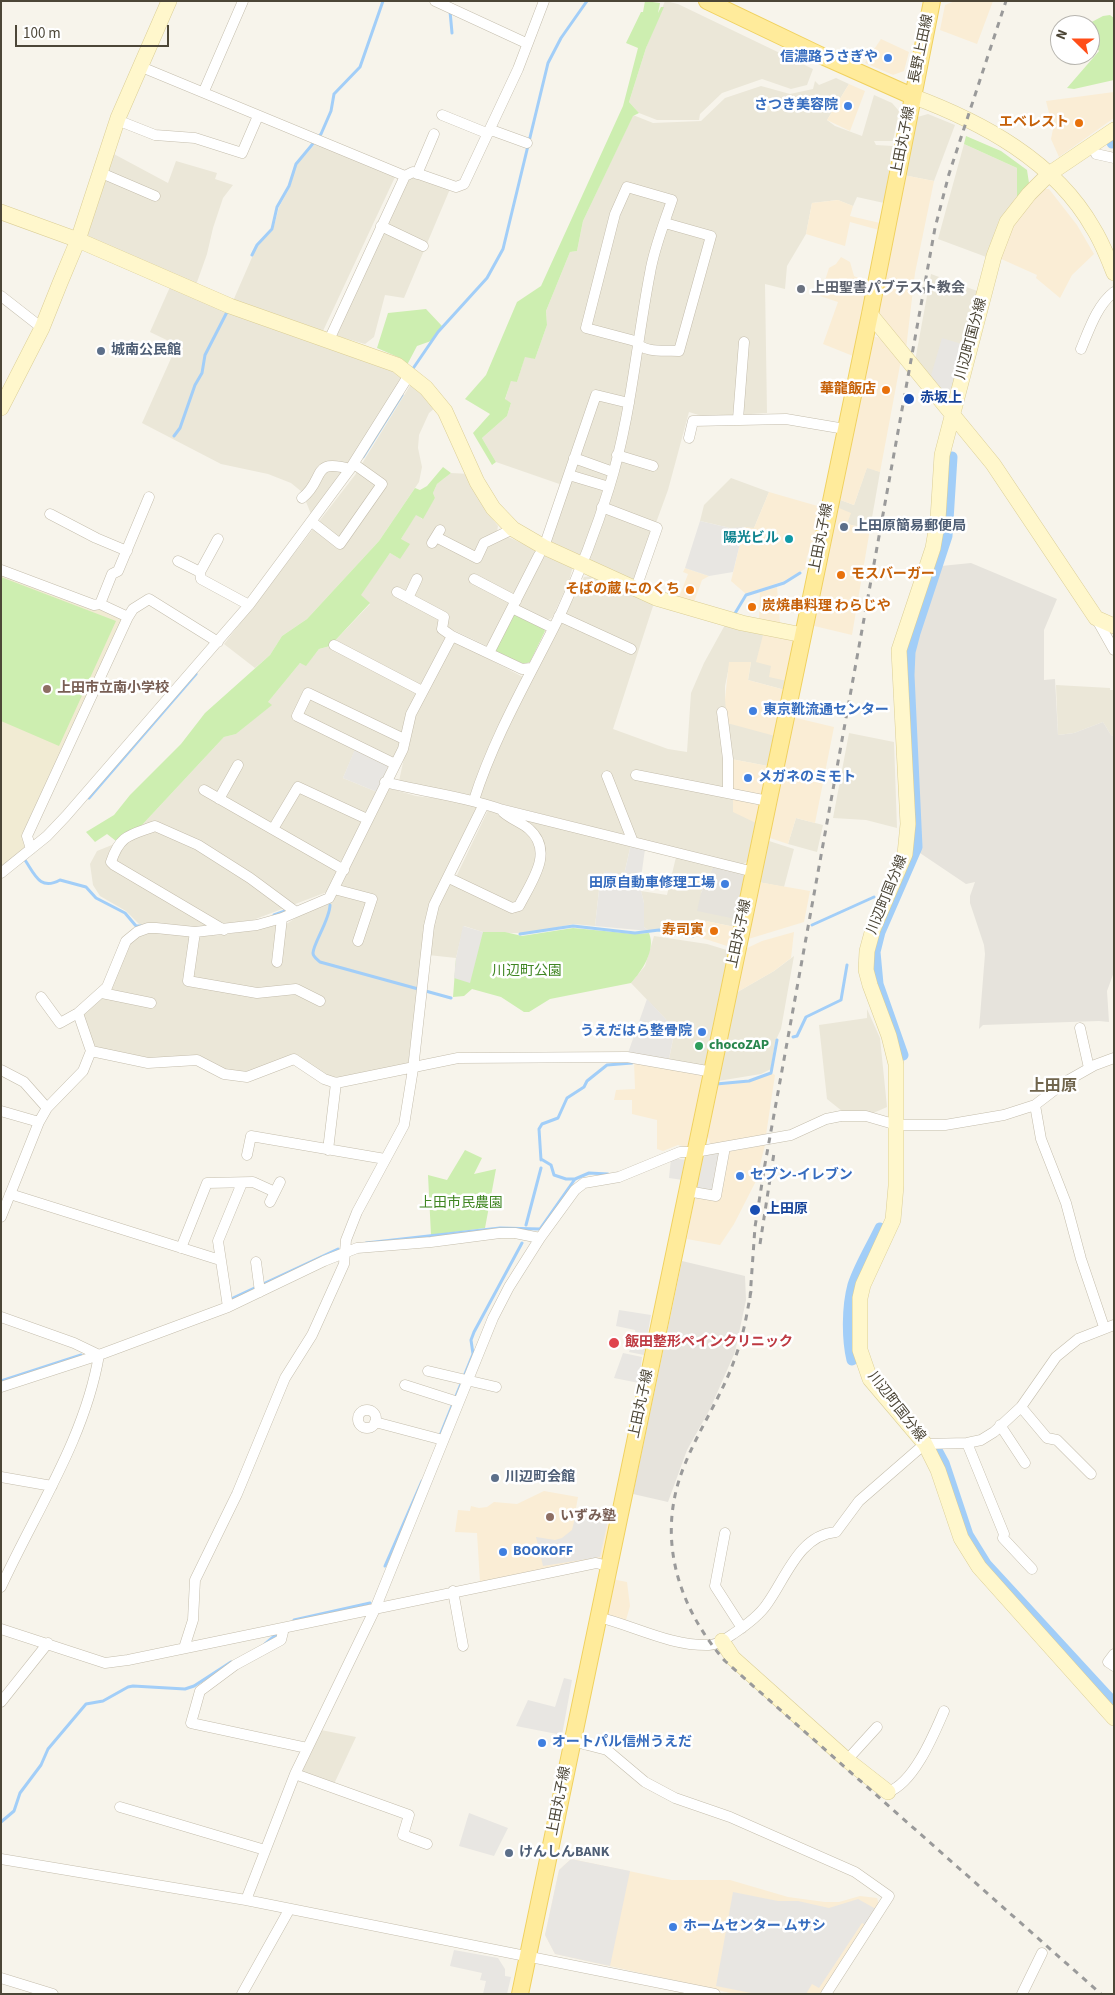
<!DOCTYPE html>
<html>
<head>
<meta charset="utf-8">
<style>
	body { margin:0 }
	#map { position:relative; width:1115px; height:1995px; overflow:hidden; background:#f7f4eb; font-family:"Source Sans 3",sans-serif }
	canvas { display:block }
	.frame { position:absolute; inset:0; border:2px solid #4c4637; pointer-events:none }
	.north { position:absolute; left:1050px; top:15px; width:50px; height:50px; box-sizing:border-box; background:#fff; border:1px solid #b7b5af; border-radius:50%; rotate:292deg; font-size:14px; font-weight:700; line-height:20px; text-align:center; color:#4c4637 }
	.north::after { content:''; display:block; margin:auto; width:18px; height:22px; background:#ff4e19; clip-path:polygon(50% 0,100% 100%,50% 72%,0 100%) }
	.scale { position:absolute; left:15px; top:25px; width:154px; height:22px; box-sizing:border-box; border:2px solid #4c4637; border-top:0; padding-left:6px; font-size:15px; line-height:18px; white-space:nowrap; color:#4c4637; -webkit-text-stroke:4px #fff; paint-order:stroke }
</style>
</head>
<body>
<div id="map">
<canvas width="1115" height="1995"></canvas>
<div class="frame"></div>
<div class="north">N</div>
<div class="scale">100 m</div>
</div>
<script>
const ctx = document.querySelector('canvas').getContext('2d');
ctx.lineJoin = 'round';
function fillPath(path, color) {
  ctx.fillStyle = color;
  ctx.fill(path, 'evenodd');
}
function strokePath(path, color, width, dash) {
  ctx.strokeStyle = color;
  ctx.lineWidth = width;
  ctx.lineCap = dash ? 'butt' : 'round';
  ctx.setLineDash(dash || []);
  ctx.stroke(path);
}
function drawText(font, color, halo, rows, align = 'center') {
  ctx.font = font + ' "Source Sans 3","Noto Sans JP",sans-serif';
  ctx.lineWidth = 5;
  ctx.setLineDash([]);
  ctx.textBaseline = 'middle';
  ctx.strokeStyle = halo;
  ctx.fillStyle = color;
  for (const [text, x, y, turn = 0] of rows) {
    ctx.save();
    ctx.translate(x, y);
    ctx.rotate((+turn || 0) * Math.PI / 180);
    ctx.textAlign = isNaN(turn) ? turn : align;
    if (halo) ctx.strokeText(text, 0, 0);
    ctx.fillText(text, 0, 0);
    ctx.restore();
  }
}
fillPath(new Path2D(`
	M665,1L678,4L813,69L807,85L791,89L762,79L722,93L700,114L699,120H657L639,113L629,102L646,48Z
	M836,78L849,84L827,120L835,126L862,136L874,95L892,103L899,111L893,141H874L876,145L893,146L884,203L857,197L853,206L838,200L812,203L806,234L787,266L785,289L765,284L767,413L705,417L689,412L668,490L634,583L548,541L568,487L496,462L482,438L507,416L511,403L505,400L511,380L517,382L525,356L535,359L547,325L546,311L570,252L577,251L583,221L633,115L653,123L701,121L725,98L761,86L790,94L813,89L815,81L819,85Z
	M928,114L955,125L934,181L903,175L914,118Z
	M316,143L395,177L323,331L233,301L257,246L273,230L279,207L290,187L296,165Z
	M964,144L1017,168V200L989,258L938,239Z
	M112,153L168,183L176,161L217,173L215,179L233,185L223,198L213,228L207,254L196,285L88,238L85,229Z
	M415,177L450,189L404,298L385,295L374,337L365,344L337,336L336,333L406,180Z
	M931,274L980,292L965,345L930,379L915,361Z
	M170,287L382,364L401,376V381L351,463L311,514L302,492L291,483L268,474L221,464L142,423L177,345L150,332Z
	M411,384L435,408L429,413L419,435L418,448L422,467L419,482L379,541L307,619L282,636L270,655L255,668L224,644L355,475Z
	M867,467L880,472L870,529L847,524L834,506L835,498L854,505Z
	M451,473L470,474L486,511L498,526L497,532L573,566L569,581L552,618L489,647L451,629L418,689L405,718L401,743L393,759L358,743L343,778L377,792L344,859L338,862L334,867L336,873L327,892L253,920L194,928L157,923L140,925L126,911L100,896L93,885L90,864L97,851L112,845L123,835L142,825L224,737L236,734L271,705L267,703L300,663L306,665L319,649L330,646L370,604L360,595L390,553L400,559L401,539L416,514L422,519L435,498L433,493L437,484Z
	M731,478L769,492L754,528H730L700,521L704,505Z
	M593,576L654,603L613,729L668,749L687,752L691,693L704,663L726,623L764,631L771,666L787,681L785,690L748,680L751,662H730L725,686V699L775,736L768,766L731,759L756,823L748,861L742,865L479,798L486,769L560,624L584,577Z
	M456,642L523,677L473,793L469,796L399,781L412,721L452,643Z
	M1056,685L1110,688V690H1114V736L1111,735L1103,722L1074,733L1058,735Z
	M849,733L894,742L897,828L866,820L833,818Z
	M385,787L416,796L474,803L478,809L427,912L408,1066L337,1079L326,1076L296,1055L245,1073L227,1071L201,1057L152,1061L94,1048L82,1016L102,994L128,942L149,931L189,936L224,935L288,923L340,888Z
	M489,808L631,844L624,875L605,872L599,890L595,926L573,924L530,933H512L483,932L464,926L456,958L428,955L430,927L449,881L456,877Z
	M796,818L823,825L817,852L788,844Z
	M766,840L794,849L784,887L758,882Z
	M676,857L714,865L701,893L736,919L735,927L696,919L693,935L659,929L649,931L644,927V903L641,891L667,895Z
	M654,936L707,944L730,951L707,1066L669,1059L675,1029L631,983L645,966Z
	M794,956L781,1029L775,1042L771,1069L761,1074L718,1081L734,994L774,971Z
	M867,1009L880,1038L887,1107L871,1114L842,1111L827,1099L819,1025L867,1018Z
	M321,1730L356,1737L334,1784L301,1772Z`), '#ebe7d8');
fillPath(new Path2D(`
	M955,1H993L977,44L940,30L945,5Z
	M881,39L909,52L904,71L893,75L865,63Z
	M849,84L865,91L850,131L827,120Z
	M1114,92V118L1059,157L1051,139L1053,129L1046,101Z
	M903,175L934,181L915,273L906,349L880,317L877,306Z
	M1040,189H1049L1077,225L1094,254L1072,275L1060,298L1036,278L1037,275L999,258L1007,233Z
	M838,200L853,206L850,216L880,223L879,230L850,222L845,246L806,234L812,203Z
	M841,257L850,262L854,276L869,283L853,356L823,344L838,302L820,296L829,268L836,264Z
	M871,336L886,339L901,360L880,472L867,468L854,505L835,498Z
	M769,492L821,507L813,548L807,556L805,569L784,581L746,594L731,581L744,527L754,528Z
	M834,506L851,513L847,524L870,529L852,635L810,625Z
	M685,568L709,576L702,580L693,605L678,600L688,574L683,572Z
	M777,587L780,623L759,621L760,592Z
	M764,631L792,635L794,645L787,681L769,677L771,666L756,662Z
	M729,662H751L748,680L785,690L775,736L727,723L725,699Z
	M792,717L834,727L815,823L796,818L788,844L767,837Z
	M731,759L768,766L762,794L759,797L731,791Z
	M733,797L760,804L756,823L733,812Z
	M758,882L810,891L804,922L745,940Z
	M696,919L735,927L730,947L693,935Z
	M794,932L791,958L774,971L734,994L743,950L762,941Z
	M634,1061L706,1076L690,1148L678,1145L663,1151L657,1149V1120L632,1114V1100H614L616,1090L635,1089Z
	M771,1073L775,1075L766,1135L711,1145L707,1135L717,1085L749,1082Z
	M765,1145L756,1181L734,1224L720,1245L687,1239L695,1195L727,1152Z
	M544,1491L578,1497L576,1508L612,1514L602,1559L480,1582L477,1533L455,1532L458,1510L470,1511L471,1506L479,1508L487,1507L494,1502L517,1504Z
	M612,1579L627,1582L630,1606L626,1620L605,1615Z
	M571,1859L672,1880H730L788,1897L825,1902H839L860,1896L877,1898L879,1904L821,1994H735L555,1954L545,1935L559,1870Z`), '#faedd5');
fillPath(new Path2D(`
	M971,563L1057,599L1044,630V680L1055,679L1058,735L1074,733L1103,722L1111,735L1114,736V972L1107,991L1109,1022L1099,1021L983,1025L979,1029L985,954L984,945L970,903V896L975,882L966,884L920,853L922,845L911,673L912,652L941,566Z
	M714,865L746,874L736,919L697,911L701,893Z
	M682,1261L745,1276L746,1300L735,1352L710,1409L687,1450L668,1502L633,1494Z`), '#e6e3dc');
fillPath(new Path2D(`
	M1,573L98,607L123,619L26,849L1,867Z`), '#f1ebd3');
fillPath(new Path2D(`
	M645,1L660,3L658,13L661,7H664L646,48L629,102L639,113L633,116L583,221L577,251L570,252L546,311L547,325L535,359L525,357L517,382L511,381L505,399L511,403L507,416L482,438L496,462L492,465L473,433L490,414L465,399L486,375L517,302L541,286L623,106L638,48L626,43L641,12H643Z
	M1110,15L1114,18V80L1074,89L1067,88L1099,51L1090,39V25H1086L1103,16Z
	M966,136L1001,151L1027,170L1029,183L1017,200V168L964,144Z
	M426,309L442,326L431,341L417,346L407,365L400,358L377,348L388,313Z
	M443,467L451,473L437,484L433,493L435,498L423,519L416,515L401,539L410,544L400,559L390,553L361,595L370,603L330,646L319,649L306,666L300,663L268,702L272,705L236,734L224,737L142,825L116,841L107,834L95,842L86,832L114,815L130,795L181,744L205,713L270,655L282,636L307,619L379,541L415,488L420,490L427,486Z
	M1,577L116,621L59,746L1,721Z
	M516,612L542,625L545,631L530,662L524,664L495,652L494,648Z
	M573,928L635,934L649,933C656,950 642,971 631,983L550,999L529,1012H524L501,997L472,989L464,996L453,997L456,958L483,932H505L522,936Z
	M465,1150L482,1158L474,1174L496,1169L485,1228L431,1235L428,1175L447,1180Z`), '#cdeeb0');
fillPath(new Path2D(`
	M942,338L965,345L952,389L945,392L940,391L930,379Z
	M700,521L730,528L744,527L733,572L709,576L685,568Z
	M355,749L389,765L377,792L343,778Z
	M631,844L645,849L641,878H638L644,903V927L649,931L595,926L599,890L605,871L624,875Z
	M463,926L483,932L470,983L454,978L456,958Z
	M647,999L675,1029L669,1059L628,1053Z
	M718,1153L721,1158L712,1192L696,1190L701,1157L704,1154Z
	M671,1158L687,1160L683,1180L669,1178Z
	M619,1310L651,1315L644,1355L629,1352L632,1344L637,1340L635,1330L616,1326Z
	M623,1353L642,1357L639,1383L614,1378Z
	M577,1510L609,1516L600,1557L543,1566L536,1537L555,1540L562,1538L572,1530Z
	M564,1678L572,1680L562,1735L516,1726L528,1700L555,1707Z
	M469,1813L508,1828L494,1856L459,1846Z
	M571,1859L630,1871L610,1966L555,1954L545,1935L559,1870Z
	M733,1892L778,1901H798L829,1908L858,1899L876,1909L866,1925L862,1923L819,1988L812,1984L806,1994H756L716,1986Z
	M454,1950L498,1958L505,1969V1976L511,1977L507,1994H483L486,1981L480,1980L482,1973L450,1966Z`), '#e8e6e2');
strokePath(new Path2D(`
	M450,11L452,33
	M252,255L257,245L272,229L277,207L289,186L296,164L321,134L331,111L334,94L360,67L383,1
	M412,370L438,332L487,278L503,249L548,63L561,38L587,1
	M174,436L180,428L195,385L202,373L205,355L227,312
	M363,457L402,395
	M734,615L746,595L784,583L800,573
	M89,798L196,674
	M25,860C35,875 40,891 60,880L86,887L96,898L125,913L136,926H141
	M330,905C330,919 313,944 313,953C313,957 317,959 320,962L451,998
	M274,915L285,911
	M812,925L874,897
	M520,934L573,926L635,933L659,930L693,936
	M793,1037L797,1036L806,1017L841,1000L847,965
	M716,1084L749,1081L771,1073L777,1040
	M541,1159L551,1165L554,1175L566,1179H575
	M541,1160L539,1129L542,1124L558,1118L567,1098L584,1087L587,1081L607,1065L632,1063
	M526,1225L541,1168
	M366,1243L500,1228L540,1229L575,1179L589,1173L608,1174
	M233,1298L338,1249
	M1,1381L81,1355
	M439,1438L473,1354L471,1340L474,1332L522,1243
	M385,1566L422,1481
	M294,1620L370,1603
	M265,1644L278,1633
	M1,1822L14,1811L20,1793L41,1765L48,1749L86,1704L103,1701L128,1687L133,1686L185,1689L194,1686L231,1662`), '#a2cef8', 3);
strokePath(new Path2D(`
	M1112,143L1114,141
	M903,1055L878,984L875,952L880,932L917,847L909,675L910,652L915,633L947,536L952,457
	M852,1360C847,1339 847,1307 853,1285C859,1266 871,1247 880,1228
	M937,1450L944,1463L968,1535L986,1564L1114,1703`), '#a2cef8', 11);
const street = new Path2D(`
	M435,1L526,43
	M139,66L405,176
	M204,91L243,1
	M442,115L484,132L494,131L527,143
	M117,120L155,135L195,138L242,153L258,116
	M1096,154L1114,158
	M99,172L155,196
	M417,174L434,134
	M381,226L423,246
	M1,296L42,328
	M329,340L405,176L413,172L456,187L464,184L518,69L544,1
	M1081,349C1089,330 1097,305 1114,292
	M738,419L744,342
	M689,438L693,421L786,419L845,429
	M617,455L653,466
	M574,458L613,472
	M569,475L609,487
	M302,498C326,479 310,458 350,469
	M602,507L657,528L636,588
	M50,514L96,538L127,551
	M312,522L340,544L382,484L354,464
	M436,537L477,558L484,543L513,529
	M218,539L200,572L201,579L249,605
	M432,543L440,530
	M544,547L596,395L629,403
	M178,561L200,572
	M1,570L94,605L100,604L128,617L133,609L149,599L218,642
	M474,579L516,601
	M397,592L444,617L442,629L452,636L522,669L531,668
	M408,598L417,579
	M100,604L112,574L118,571L149,497
	M512,608L553,628
	M559,616L631,649
	M1096,618L1114,650
	M334,645L422,691
	M489,653L539,555
	M722,712L728,759V793
	M395,764L297,716L308,693L404,739
	M636,775L768,801
	M607,776L633,842
	M385,782C423,792 463,796 500,809L754,872
	M204,790L344,870
	M219,799L238,765
	M474,800C495,734 530,676 560,615C579,574 596,531 609,488C631,418 636,345 650,273C654,248 664,224 672,200L627,187L615,214L586,328L635,341C645,354 664,350 679,351L711,236L665,223
	M273,829L298,787L367,819
	M31,849L27,836L128,617
	M1,873L47,836L66,816L249,605L350,469L409,375
	M449,878L512,908L519,906C531,882 555,852 529,829C522,823 511,819 503,812
	M334,889L372,899L358,941
	M224,930L114,865L111,862C120,834 131,835 155,826L198,845L250,878L296,912
	M195,932L188,981L257,993L296,989L320,1001
	M277,962L282,918
	M102,993L151,1003
	M41,997L60,1023L78,1013
	M1080,1028L1089,1068
	M91,1051L148,1063L197,1060L224,1074L247,1077L294,1059L324,1079L336,1083L458,1058L627,1057L713,1072
	M1,1070L24,1082L47,1108
	M1035,1105L1041,1139L1066,1203L1081,1259L1104,1327
	M1,1111L39,1122
	M328,1150L336,1083
	M247,1155L251,1136L385,1159
	M687,1191L716,1196L725,1147
	M10,1194L220,1260
	M270,1202L280,1182
	M1,1217L39,1122L47,1108L83,1071L91,1051L78,1013L107,987L126,941L137,932L148,928H156L195,932L257,925L282,918L329,898L403,749L411,714L452,636
	M181,1248L207,1183L253,1182L275,1192
	M256,1262L260,1292
	M228,1307L218,1241L242,1183
	M1,1317L74,1343L99,1355
	M428,1371L496,1387
	M405,1385L458,1402
	M1,1387L99,1355L228,1307L324,1261L357,1248L431,1242L500,1233H515L540,1238
	M1021,1407L1047,1438L1057,1440L1091,1474
	M358 1419a9 9 0 1 1 18 0a9 9 0 1 1-18 0Z
	M375,1422L443,1440
	M1000,1425L1025,1463
	M967,1443L1004,1534L1003,1538L1032,1569
	M1,1477L52,1486
	M725,1533L715,1586L742,1628
	M1,1587C36,1511 85,1438 99,1355
	M453,1591L463,1646
	M598,1617C635,1626 670,1646 709,1645C717,1645 726,1639 733,1634C745,1626 759,1616 767,1604C786,1578 799,1535 836,1532L859,1501L920,1448L925,1444L967,1443L981,1440L994,1432L1021,1407L1056,1357L1078,1339L1114,1325
	M284,1628L281,1640L235,1665L200,1691L191,1723L307,1748
	M1,1629L105,1663L128,1660L596,1563L608,1566
	M184,1648L193,1620L195,1580L237,1494L285,1378L312,1335L344,1264L346,1240L357,1212L404,1125L413,1069L429,926L434,905L484,804
	M1114,1654L1108,1662L1114,1666
	M1,1702L48,1643
	M572,1741L607,1750L645,1782L675,1798L730,1817L855,1872L889,1896L826,1994
	M847,1760L877,1727
	M295,1774L409,1815L403,1835L427,1844
	M888,1792C914,1783 934,1734 944,1711
	M120,1807L265,1850
	M1,1859L246,1900L715,1994
	M246,1900L295,1774L375,1609L493,1318L509,1287L540,1238L575,1190L584,1183L619,1177L680,1152H695L791,1135L826,1119L841,1116H866L897,1125H945L1004,1115L1035,1105L1065,1082L1095,1065L1114,1058
	M1,1978L53,1994
	M242,1994L289,1910
	M1022,1994L1042,1953`);
const secondary = new Path2D(`
	M912,96C982,122 1055,161 1093,228C1102,242 1108,258 1114,273
	M1114,130L1049,174L1029,194L1007,222L994,256L942,455L938,519L933,548L899,650L908,824L905,854L873,929L867,951L866,970L870,985L889,1036L896,1064V1186L893,1220L863,1285L860,1298V1350L870,1379L925,1444L938,1470L961,1538L979,1567L1114,1718
	M1,212L78,240L230,306L397,365L426,388L445,411L477,482L493,508L513,529L544,547L656,598L742,623L803,635
	M870,314L993,464L1096,618L1114,626
	M1,408L42,328L60,283L78,240L118,118L169,1
	M722,1641L733,1658L847,1760L888,1792`);
const primary = new Path2D(`
	M707,1L820,55L912,96
	M520,1994L870,314L932,1`);
strokePath(street, '#c4bdac', 11);
strokePath(secondary, '#dbce96', 16);
strokePath(primary, '#f0d15f', 18);
strokePath(street, '#fff', 10);
strokePath(secondary, '#fff7cc', 15);
strokePath(primary, '#ffeb9b', 16);
strokePath(new Path2D(`
	M760,1244L774,1153
	M751,1291C747,1314 743,1338 734,1361C721,1397 699,1429 685,1464C655,1535 677,1606 725,1661L1101,1994
	M750,1298L755,1227L765,1164L935,228L949,174L1006,1`), '#9a9a9a', 3, [6, 6]);
for (const [x, y, r, color] of [
	[888,58,5,"#3f7fe0"],
	[848,106,5,"#3f7fe0"],
	[1079,123,5,"#e8710a"],
	[801,289,5,"#6b7280"],
	[101,351,5,"#5c6f8a"],
	[886,390,5,"#e8710a"],
	[909,399,6,"#1a4fb4"],
	[844,527,5,"#5c6f8a"],
	[789,539,5,"#0f9aa8"],
	[841,575,5,"#e8710a"],
	[690,590,5,"#e8710a"],
	[752,607,5,"#e8710a"],
	[47,689,5,"#8d6e63"],
	[753,711,5,"#3f7fe0"],
	[748,778,5,"#3f7fe0"],
	[725,884,5,"#3f7fe0"],
	[714,931,5,"#e8710a"],
	[702,1032,5,"#3f7fe0"],
	[699,1046,5,"#2e9e5b"],
	[740,1176,5,"#3f7fe0"],
	[755,1210,6,"#1a4fb4"],
	[614,1343,6,"#e0444e"],
	[495,1478,5,"#5c6f8a"],
	[550,1517,5,"#8d6e63"],
	[503,1552,5,"#3f7fe0"],
	[542,1743,5,"#3f7fe0"],
	[509,1853,5,"#5c6f8a"],
	[673,1927,5,"#3f7fe0"]
]) {
  const dot = new Path2D();
  dot.arc(x, y, r, 0, 2 * Math.PI);
  ctx.fillStyle = color;
  ctx.fill(dot);
  strokePath(dot, '#fff', 2);
}
drawText('14px', '#4c4637', '#fff', [
	["長野上田線",922,49,-78],
	["上田丸子線",904,141,-79],
	["川辺町国分線",972,339,-75],
	["上田丸子線",822,538,-79],
	["川辺町国分線",888,895,-68],
	["上田丸子線",740,934,-78],
	["上田丸子線",642,1404,-78],
	["川辺町国分線",896,1407,52],
	["上田丸子線",560,1801,-79]
]);
drawText('bold 14px', '#366cbe', '#fff', [
	["信濃路うさぎや",878,58,"right"],
	["さつき美容院",838,106,"right"],
	["東京靴流通センター",763,711],
	["メガネのミモト",758,778],
	["田原自動車修理工場",715,884,"right"],
	["うえだはら整骨院",692,1032,"right"],
	["セブン-イレブン",750,1176],
	["BOOKOFF",513,1552],
	["オートパル信州うえだ",552,1743],
	["ホームセンター ムサシ",683,1927]
], 'left');
drawText('bold 14px', '#c56008', '#fff', [
	["エベレスト",1069,123],
	["華龍飯店",876,390],
	["モスバーガー",851,575,"left"],
	["そばの蔵 にのくち",680,590],
	["炭焼串料理 わらじや",762,607,"left"],
	["寿司寅",704,931]
], 'right');
drawText('bold 14px', '#5b616d', '#fff', [
	["上田聖書パブテスト教会",811,289]
], 'left');
drawText('bold 14px', '#4e5e75', '#fff', [
	["城南公民館",111,351],
	["上田原簡易郵便局",854,527],
	["川辺町会館",505,1478],
	["けんしんBANK",519,1853]
], 'left');
drawText('bold 14px', '#164399', '#fff', [
	["赤坂上",920,399],
	["上田原",766,1210]
], 'left');
drawText('bold 14px', '#0d838f', '#fff', [
	["陽光ビル",779,539]
], 'right');
drawText('bold 14px', '#785e54', '#fff', [
	["上田市立南小学校",57,689],
	["いずみ塾",560,1517]
], 'left');
drawText('14px', '#408623', '#fff', [
	["川辺町公園",527,972],
	["上田市民農園",461,1204]
]);
drawText('bold 14px', '#27864d', '#fff', [
	["chocoZAP",709,1046]
], 'left');
drawText('bold 14px', '#be3a42', '#fff', [
	["飯田整形ペインクリニック",625,1343]
], 'left');
drawText('bold 16px', '#70654d', '#fff', [
	["上田原",1053,1087]
]);
</script>
</body>
</html>
